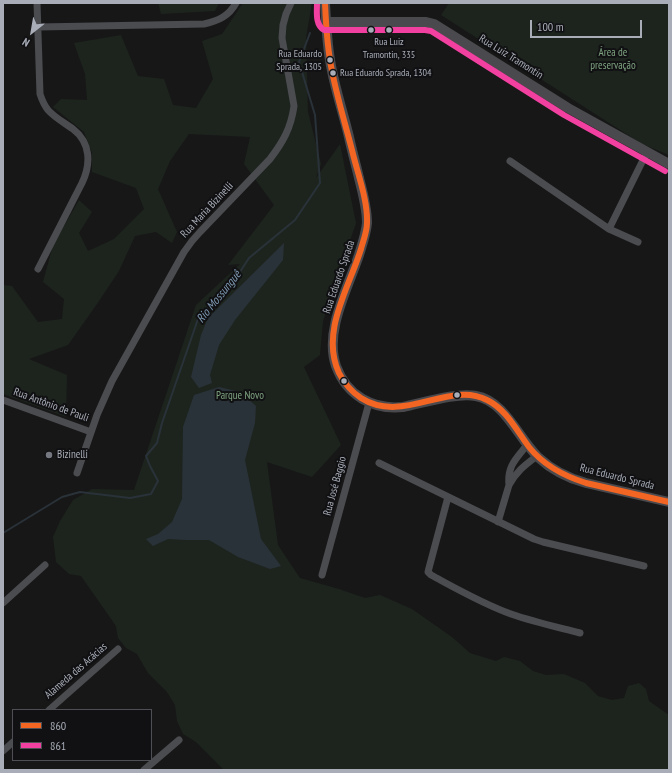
<!DOCTYPE html>
<html>
<head>
<meta charset="utf-8">
<style>
	body { margin:0 }
	#map { position:relative; width:672px; height:773px; overflow:hidden; background:#171717; font-family:"PT Sans Narrow",sans-serif }
	canvas { display:block }
	.frame { position:absolute; inset:0; border:4px solid #a8adb8; pointer-events:none }
	.legend { position:absolute; left:12px; top:709px; width:140px; height:52px; box-sizing:border-box; background:#111113; border:1px solid #4d4f55; margin:0; padding:5px 7px; list-style:none; font-size:12px; color:#a8adb8 }
	.legend li { display:flex; align-items:center; gap:8px; height:20px }
	.legend b { width:20px; border:1px solid #4d4f55 }
	.north { position:absolute; left:12px; top:12px; width:40px; height:40px; -webkit-text-stroke:3px #111113; paint-order:stroke; rotate:211deg; font-size:11px; font-weight:700; line-height:16px; text-align:center; color:#a8adb8 }
	.north::after { content:''; display:block; margin:auto; width:14px; height:18px; background:#a8adb8; clip-path:polygon(50% 0,100% 100%,50% 72%,0 100%) }
	.scale { position:absolute; left:530px; top:20px; width:112px; height:18px; box-sizing:border-box; border:2px solid #a8adb8; border-top:0; padding-left:5px; font-size:12px; line-height:14px; white-space:nowrap; color:#a8adb8; -webkit-text-stroke:3px #111113; paint-order:stroke }
</style>
</head>
<body>
<div id="map">
<canvas width="672" height="773"></canvas>
<div class="frame"></div>
<ul class="legend">
<li><b style="height:5px;background:#f26522"></b>860</li>
<li><b style="height:5px;background:#f240a1"></b>861</li>
</ul>
<div class="north">N</div>
<div class="scale">100 m</div>
</div>
<script>
const ctx = document.querySelector('canvas').getContext('2d');
ctx.lineJoin = 'round';
function fillPath(path, color) {
  ctx.fillStyle = color;
  ctx.fill(path, 'evenodd');
}
function strokePath(path, color, width, dash) {
  ctx.strokeStyle = color;
  ctx.lineWidth = width;
  ctx.lineCap = dash ? 'butt' : 'round';
  ctx.setLineDash(dash || []);
  ctx.stroke(path);
}
function drawText(font, color, halo, rows, align = 'center') {
  ctx.font = font + ' "PT Sans Narrow",sans-serif';
  ctx.lineWidth = 4;
  ctx.setLineDash([]);
  ctx.textBaseline = 'middle';
  ctx.strokeStyle = halo;
  ctx.fillStyle = color;
  for (const [text, x, y, turn = 0] of rows) {
    ctx.save();
    ctx.translate(x, y);
    ctx.rotate((+turn || 0) * Math.PI / 180);
    ctx.textAlign = isNaN(turn) ? turn : align;
    if (halo) ctx.strokeText(text, 0, 0);
    ctx.fillText(text, 0, 0);
    ctx.restore();
  }
}
fillPath(new Path2D(`
	M158,3H219L215,11L161,14Z
	M243,3H312L306,38L308,112L321,164L316,178L340,144L356,223L323,321L320,355L304,367L341,445L312,477L267,462L278,545L300,578L339,589L365,598L380,595L412,609L452,637L470,653L496,661L504,657L520,661L533,671L546,675L564,674L585,683L598,696L612,700L624,698L628,686L639,683L646,689L649,701L669,715V770H224L196,742L183,734L177,721L175,705L167,692L148,673L137,654L126,648L118,638L116,626L81,576L69,574L56,562L53,537L60,521L73,500L92,489L134,490L196,305L240,264L228,265L274,205L244,164L250,137L189,134L170,161L158,189L177,232L172,243L156,232L135,236L119,271L97,304L68,345L29,359L67,375L66,417L3,394V285L12,286L38,322L62,319L64,299L43,282L53,245L79,200L92,212L79,233L88,251L114,239L144,209L136,188L92,172V153L84,132L53,107L61,99L87,100L85,74L74,43L121,35L138,76L164,79L173,105L196,108L213,79L202,41L222,34Z
	M449,3H669V155L642,144L441,15Z`), '#1d241e');
fillPath(new Path2D(`
	M284,243L283,260L235,320L219,345L210,375L212,383L199,388L191,377L201,335L208,318Z
	M219,387L240,392L256,406L255,423L245,460L261,539L281,566L270,569L238,557L209,540H186L168,539L153,546L146,539L158,534L172,522L182,499L183,427L194,395Z`), '#2a3239');
strokePath(new Path2D(`
	M3,533L62,497L80,492L130,498L151,494L158,481L150,466L146,456L157,443L162,423L198,319L236,278L249,258L295,220L320,183L315,115L299,62L310,33`), '#2a3239', 2);
strokePath(new Path2D(`
	M37,3L40,94C42,100 44,105 48,110C55,118 65,123 73,129C91,143 91,164 82,183L38,269
	M38,27L204,24C218,21 229,16 236,3
	M510,161L609,229L638,242
	M609,229L647,152
	M3,400L91,432
	M379,463L534,539L543,542L644,566
	M77,473L97,415L112,381L184,252L192,241L200,232L270,159C283,142 291,128 294,106L282,38L283,25L286,14L291,3
	M509,485C507,466 516,459 527,445
	M448,497L429,568L428,572L431,575C457,589 483,604 511,614C534,622 557,627 580,633
	M498,522L509,485C517,471 524,466 537,456
	M322,575L369,403
	M3,603L45,565
	M49,710L118,649
	M3,751L13,742
	M144,770L179,740`), '#4b4c50', 7);
strokePath(new Path2D(`
	M325,3C326,22 327,42 330,60C334,86 343,112 349,137C352,151 356,165 359,178C363,193 367,208 367,223C366,234 362,245 359,255C348,288 324,331 336,366C347,396 373,410 403,407C423,403 457,392 476,396C505,401 518,438 538,457C552,470 568,478 586,483L669,502
	M326,22H426L434,24L568,108L669,164`), '#4a4a4e', 10);
strokePath(new Path2D(`
	M325,3C326,26 327,48 332,71C337,97 345,123 352,150C357,172 368,200 367,223C367,232 363,241 361,249C349,288 320,332 339,373C344,383 352,392 361,398C403,425 449,380 487,400C506,409 517,431 529,447C544,466 564,476 586,483L669,502`), '#f26522', 6);
strokePath(new Path2D(`
	M317,3C317,12 315,25 324,30H425L431,31L564,115L665,171`), '#f240a1', 6);
for (const [x, y, r, color] of [
	[371,30,3.5,"#a8adb8"],
	[389,30,3.5,"#a8adb8"],
	[330,60,3.5,"#a8adb8"],
	[333,73,3.5,"#a8adb8"],
	[344,381,3.5,"#a8adb8"],
	[457,395,3.5,"#a8adb8"],
	[49,455,4,"#757880"]
]) {
  const dot = new Path2D();
  dot.arc(x, y, r, 0, 2 * Math.PI);
  ctx.fillStyle = color;
  ctx.fill(dot);
  strokePath(dot, '#111113', 1.5);
}
drawText('10px', '#a8adb8', '#111113', [
	["Rua Luiz",389,42],
	["Tramontin, 335",389,55],
	["Rua Eduardo",322,54,"right"],
	["Sprada, 1305",322,67,"right"],
	["Rua Eduardo Sprada, 1304",340,73,"left"]
]);
drawText('11px', '#7fa381', '#111113', [
	["Área de",613,53],
	["preservação",613,66],
	["Parque Novo",240,396]
]);
drawText('11px', '#a8adb8', '#111113', [
	["Rua Luiz Tramontin",511,57,32],
	["Rua Maria Bizinelli",207,210,-47],
	["Rua Eduardo Sprada",339,277,-71],
	["Rua Antônio de Pauli",51,405,20],
	["Rua Eduardo Sprada",617,477,14],
	["Rua José Baggio",335,486,-75],
	["Alameda das Acácias",76,671,-41]
]);
drawText('11px', '#a8adb8', '#111113', [
	["Bizinelli",57,455]
], 'left');
drawText('italic 12px', '#7f9bb3', '#111113', [
	["Rio Mossunguê",219,297,-51]
]);
</script>
</body>
</html>
